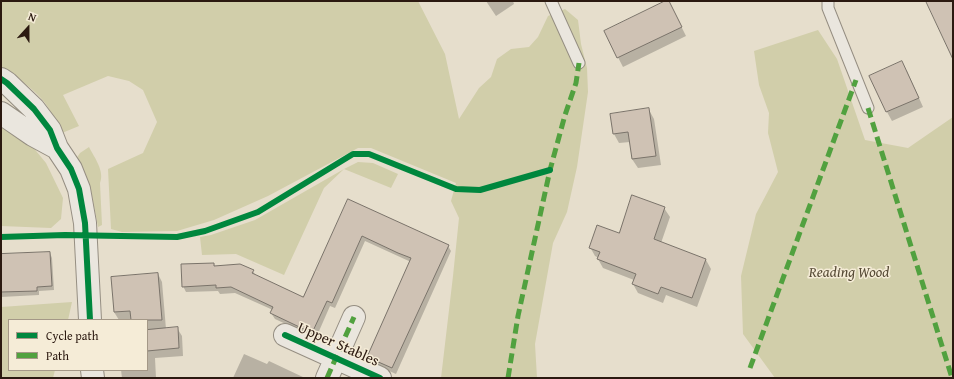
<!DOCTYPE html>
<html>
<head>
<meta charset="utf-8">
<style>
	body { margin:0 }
	#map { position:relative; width:954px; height:379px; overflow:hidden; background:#e6decc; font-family:"Gentium Book Plus",serif }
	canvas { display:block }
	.frame { position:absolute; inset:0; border:2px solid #2b1910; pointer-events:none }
	.legend { position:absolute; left:8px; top:319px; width:140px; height:52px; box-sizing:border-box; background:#f5ecd7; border:1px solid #a49887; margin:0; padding:5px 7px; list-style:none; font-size:12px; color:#2b1910 }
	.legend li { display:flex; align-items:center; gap:8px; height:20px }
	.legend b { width:20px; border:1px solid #a49887 }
	.north { position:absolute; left:8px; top:8px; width:40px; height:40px; -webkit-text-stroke:3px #f5ecd7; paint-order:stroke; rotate:21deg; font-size:11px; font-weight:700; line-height:16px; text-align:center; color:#2b1910 }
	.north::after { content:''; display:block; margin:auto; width:14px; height:18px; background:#2b1910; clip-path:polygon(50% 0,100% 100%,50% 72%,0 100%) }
</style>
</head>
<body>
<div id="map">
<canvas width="954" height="379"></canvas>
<div class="frame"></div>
<ul class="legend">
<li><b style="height:5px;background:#00873e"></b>Cycle path</li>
<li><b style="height:5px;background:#51a13f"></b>Path</li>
</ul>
<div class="north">N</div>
</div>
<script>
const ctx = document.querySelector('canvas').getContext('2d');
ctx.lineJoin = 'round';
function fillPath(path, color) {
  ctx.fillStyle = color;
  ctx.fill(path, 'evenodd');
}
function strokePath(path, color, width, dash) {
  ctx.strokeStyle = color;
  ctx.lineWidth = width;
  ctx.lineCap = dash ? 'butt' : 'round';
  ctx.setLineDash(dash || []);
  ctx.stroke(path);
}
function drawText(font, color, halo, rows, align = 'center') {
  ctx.font = font + ' "Gentium Book Plus",serif';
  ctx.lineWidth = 3;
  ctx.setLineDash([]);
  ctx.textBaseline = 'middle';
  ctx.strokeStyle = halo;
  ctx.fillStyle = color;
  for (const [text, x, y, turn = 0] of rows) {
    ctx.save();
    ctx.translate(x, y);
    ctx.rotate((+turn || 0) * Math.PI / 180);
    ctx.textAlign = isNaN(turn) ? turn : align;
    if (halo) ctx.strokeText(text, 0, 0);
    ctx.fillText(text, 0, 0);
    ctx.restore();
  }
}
fillPath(new Path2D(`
	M1,1H418L445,54L459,119L479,88L491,77L497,59L511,49L529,47L538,37L548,16L565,9L578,20L581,44L587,68L588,92L577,167L567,212L553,243L535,344L537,378H441L453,276L459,218L451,201L456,183L371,148H358L268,196L214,220L177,231L122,232L111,229L108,169L143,153L157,122L143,90L129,81L108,76L63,95L79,126L62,133C57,124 51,111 45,103C35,90 15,75 1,68Z
	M818,30L837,59L865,140L908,148L953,117V378H775L743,334L741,276L756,214L778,172L768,133L769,113L759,85L754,51Z
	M1,126L32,146L46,163L63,198L61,219L51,228L1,226Z
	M89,147C94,157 105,171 100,183L102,225L98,227L91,191L86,178L76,159L80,153Z
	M358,162L373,163L398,174L391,188L344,169L324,188L284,275L236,254L202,255L200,237L211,235L255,220L344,169Z
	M72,302L68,320H9V370H55L53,378H1V307Z`), '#d1ceaa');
fillPath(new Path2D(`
	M486,1H513L514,4L496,16Z
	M668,1L673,10L686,36L623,67L605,32Z
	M907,71L923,107L892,121L887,112L871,76Z
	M649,110L654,119L661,165L638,168L632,159L630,142L619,143L614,134L611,115Z
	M348,200L448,246L451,251L396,374L371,363L368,357L411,262L365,241L335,308L330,306L316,338L275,319L271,313L273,310L235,293L220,294L218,291L186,292L183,286L214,264L215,267L253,271L256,276L303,299Z
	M664,208L670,217L661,243L706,260L711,269L697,307L666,295L663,303L638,293L633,284L634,280L603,268L598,259L599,258L595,256L590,247L620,234Z
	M50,253L52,258L54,290L39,291V295L1,297V255Z
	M158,274L162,282L166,329L177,328L182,336L183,356L155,358L156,378H122L121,370H147V320H132V319L119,320L114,312Z
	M244,354L267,364L269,361L305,378H233Z`), '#0003');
const building = new Path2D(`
	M665,1H669L682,27L617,58L604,31Z
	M926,1H953V59Z
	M902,61L919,98L886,112L869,76Z
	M649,108L656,156L632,159L628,132L613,134L610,114Z
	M632,195L665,207L654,239L706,259L692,298L661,287L658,294L632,284L636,274L597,259L600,252L589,248L597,225L619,233Z
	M348,199L449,245L392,368L367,357L411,258L398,253L362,236L332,303L327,301L312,333L270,313L273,307L231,287L216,288V285L182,287L181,264L214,263V266L240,264L254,270L252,273L303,297Z
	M50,252L52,286L37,287V291L1,292V254Z
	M158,273L162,320H131L130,311L114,312L111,277Z
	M178,327L179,348L147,351V330Z`);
fillPath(building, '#cfc2b4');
strokePath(building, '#7a736a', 1);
const lane = new Path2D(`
	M551,1L579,63
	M828,1V8L868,108`);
const street = new Path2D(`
	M1,79L7,83L34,109L50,130L57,148L71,169L79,189L85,223L90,320
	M1,113L33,135L57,148
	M285,335L380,378
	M92,370L93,378
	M327,378L354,317`);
strokePath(lane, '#958e82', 13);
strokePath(street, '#958e82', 24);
strokePath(lane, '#eae6de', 11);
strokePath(street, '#eae6de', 22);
strokePath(new Path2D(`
	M868,108L952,378
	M750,368L856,80
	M327,378L354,317
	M508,378L518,316L550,170L565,115L576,83L579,63`), '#51a13f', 5, [10, 5]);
strokePath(new Path2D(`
	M1,79L7,83L34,109L50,130L57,148L71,169L79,189L85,223L90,320
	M1,237L65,235L177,237L205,231L258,212L353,154H369L456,189L480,190L550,170
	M285,335L380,378`), '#00873e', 6);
drawText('italic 15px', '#574b36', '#f5ecd7', [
	["Reading Wood",849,273]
]);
drawText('15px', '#2b1910', '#f5ecd7', [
	["Upper Stables",338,345,24]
]);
</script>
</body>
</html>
